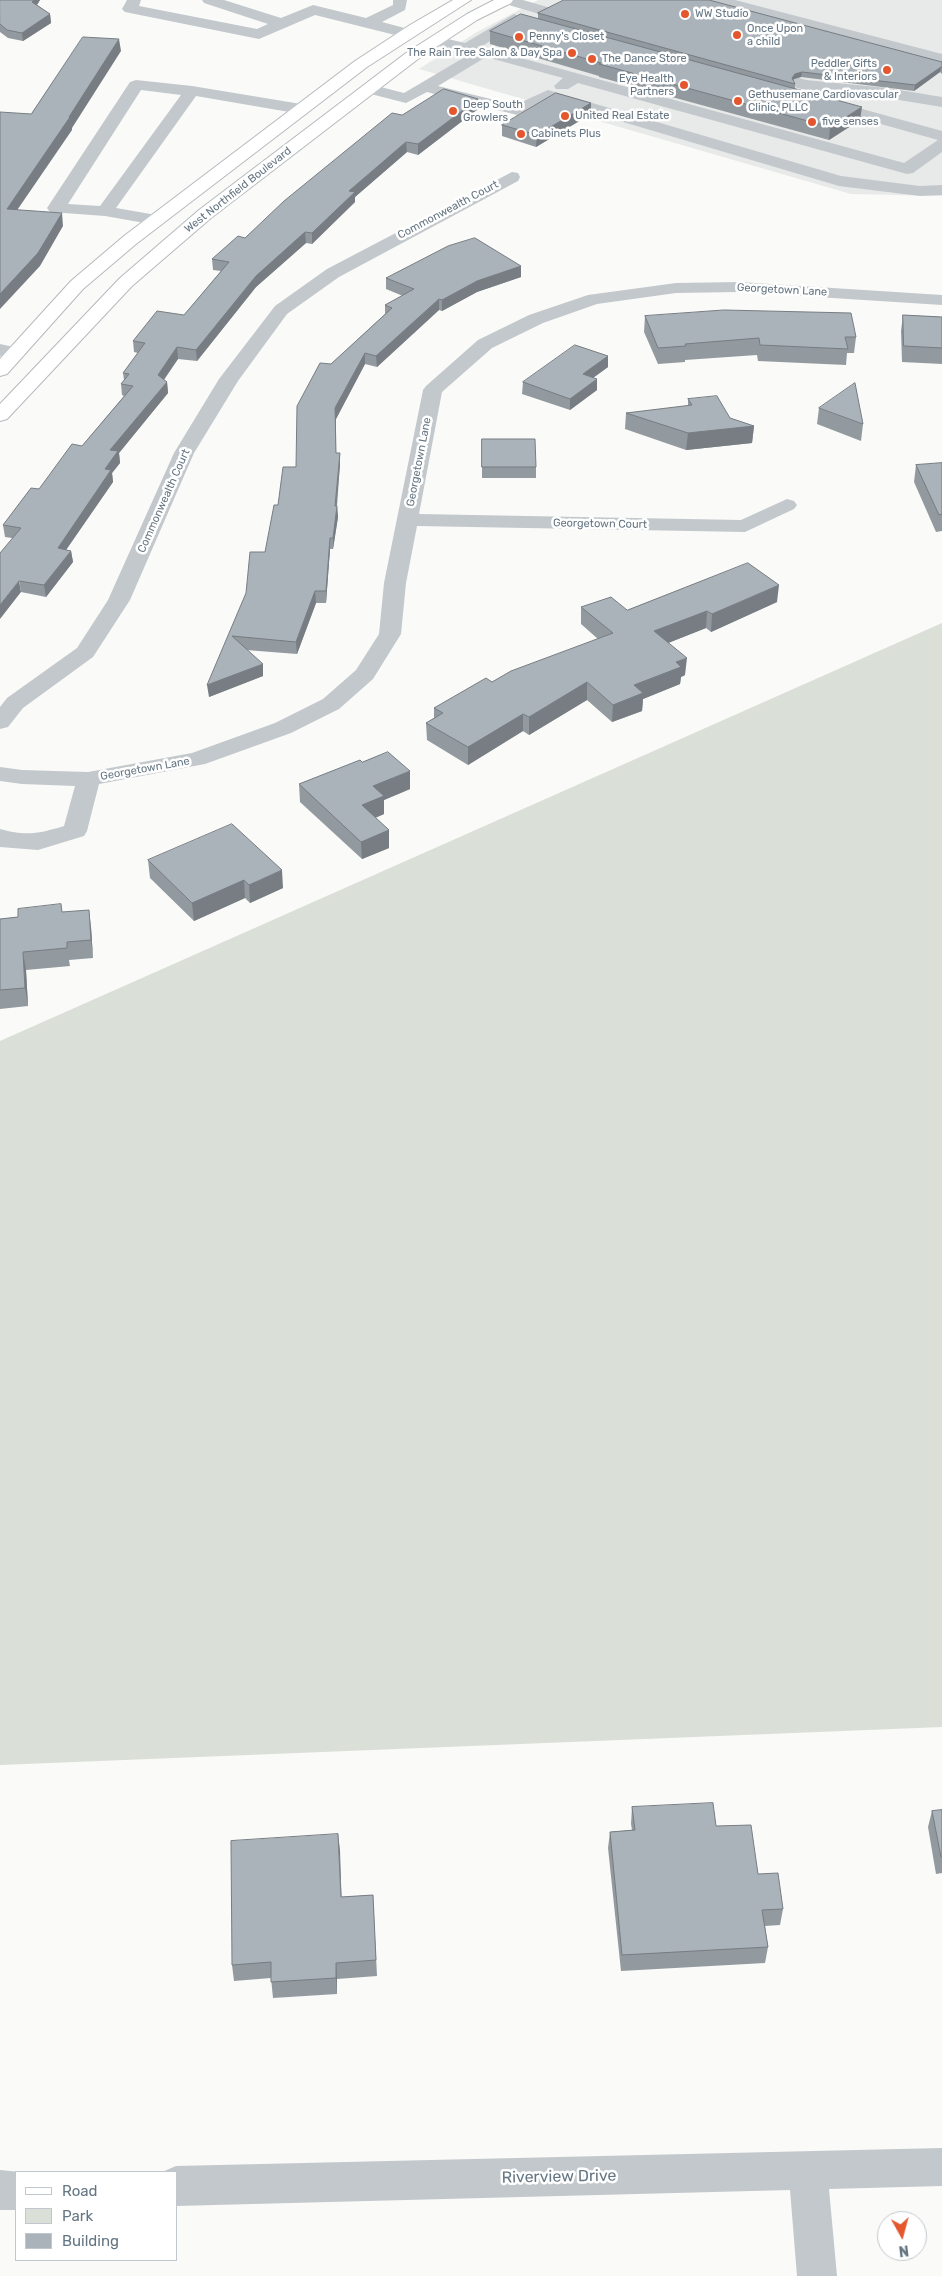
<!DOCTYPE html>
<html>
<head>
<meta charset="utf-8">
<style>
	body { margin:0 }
	#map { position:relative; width:942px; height:2276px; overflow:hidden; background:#fafaf8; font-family:Rubik,sans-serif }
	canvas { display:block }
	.legend { position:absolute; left:15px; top:2171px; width:162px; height:90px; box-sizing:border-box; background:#fff; border:1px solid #c1c8cd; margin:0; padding:6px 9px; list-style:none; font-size:15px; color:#657683 }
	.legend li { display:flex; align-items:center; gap:10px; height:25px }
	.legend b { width:25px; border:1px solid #c1c8cd }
	.north { position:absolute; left:877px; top:2211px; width:50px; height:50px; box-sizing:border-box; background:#fff; border:1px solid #c1c8cd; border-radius:50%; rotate:173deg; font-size:14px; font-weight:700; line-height:20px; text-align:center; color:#657683 }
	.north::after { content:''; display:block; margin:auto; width:18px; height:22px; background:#e4572e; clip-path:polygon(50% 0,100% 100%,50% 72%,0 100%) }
</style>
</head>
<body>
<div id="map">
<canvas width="942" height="2276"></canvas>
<ul class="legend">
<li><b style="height:6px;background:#fff"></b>Road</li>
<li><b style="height:14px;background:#dadfd7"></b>Park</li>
<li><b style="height:14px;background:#aab3b9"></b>Building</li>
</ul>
<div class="north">N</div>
</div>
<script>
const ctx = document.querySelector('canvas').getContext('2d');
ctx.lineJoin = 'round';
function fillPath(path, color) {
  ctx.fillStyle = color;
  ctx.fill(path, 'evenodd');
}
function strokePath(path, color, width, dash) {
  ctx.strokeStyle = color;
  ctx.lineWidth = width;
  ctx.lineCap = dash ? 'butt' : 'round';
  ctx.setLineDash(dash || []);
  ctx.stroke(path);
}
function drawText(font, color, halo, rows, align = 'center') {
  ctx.font = font + ' Rubik,sans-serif';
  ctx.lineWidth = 5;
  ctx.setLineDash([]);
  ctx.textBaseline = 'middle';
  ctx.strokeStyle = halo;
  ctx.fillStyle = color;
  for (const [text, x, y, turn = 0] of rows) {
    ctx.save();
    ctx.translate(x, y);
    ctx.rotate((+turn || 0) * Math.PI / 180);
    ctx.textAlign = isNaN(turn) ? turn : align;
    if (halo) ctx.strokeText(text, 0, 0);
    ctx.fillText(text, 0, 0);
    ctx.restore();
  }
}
fillPath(new Path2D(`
	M538,0H942V196L851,194L419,69L477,32Z`), '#e8e9e9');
fillPath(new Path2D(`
	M942,623V1727L0,1765V1041Z`), '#dadfd7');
const major = new Path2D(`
	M453,0H471L367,67L136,244L83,289L7,374L0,376V359L71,281L124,236L355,61L410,25Z
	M494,0H513L511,3L477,20L418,59L211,218L132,286L7,419L0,421V404L120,278L199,210L406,53L467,14Z`);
strokePath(major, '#b5babe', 2);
fillPath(new Path2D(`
	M127,0H141L139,6L257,29L268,24L204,3L202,0H224L281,18L313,5L366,18L393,5V0H407L405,10L382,22L412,30L415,33L412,36L407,38L315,15L259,39L125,12L122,9Z
	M500,0H523L585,18L588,21L585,24L580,26L502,3Z
	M711,0H735L942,54V64L713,3Z
	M514,14L529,19L532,22L529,25L524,27L516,24L481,47L904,163L938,140L820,107L818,104L820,101L826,99L942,131V152L913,173L907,174L578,83L568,89H556L554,86L563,78L486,57L438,86L515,105L548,90L841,176L920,186L942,185V195L920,196L839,186L549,100L517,115L427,92L406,103L363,92L361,89L363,86L369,84L404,93L470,54L430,44L427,41L430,38L435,36L465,43Z
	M758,67L806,80L887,88L942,97V107L887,98L805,90L752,75L750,72L752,69Z
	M136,80L192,86L301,104L307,106L309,109L307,112L301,114L196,96L116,208L162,216L165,220L162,224L156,225L105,216L50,212L47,208L130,82ZM141,90L181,95L100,206L68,204Z
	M512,172L518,173L520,177L518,181L339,277L287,314L238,381L194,453L130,600L93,657L23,708L8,727L0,729V707L7,698L77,648L108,600L174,453L219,379L275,306L327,269Z
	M739,282L942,295V305L739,292L676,293L597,304L543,323L492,348L442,392L419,514L741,520L787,499L794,501L797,505L794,509L745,532L417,526L406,583L401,634L373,679L339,709L291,733L205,764L99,784L87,831L84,836L38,850L0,847V829C26,836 38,834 64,826L75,786L22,784L0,781V767L22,770L88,772L192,753L275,723L323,699L356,670L379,634L384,583L423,390L426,386L478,340L529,315L588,295L676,283Z
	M0,344L23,349L25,353L23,357L16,359L0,356Z
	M942,2148V2186L829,2189L837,2276H797L790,2190L176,2206V2172H162L176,2166Z
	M0,2170L20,2172H16V2210H0Z`), '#c3c8cc');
fillPath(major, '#fff');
fillPath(new Path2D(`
	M0,0H40L37,5L50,14L51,23L23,41L8,38L0,32Z
	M538,13L942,62V74L940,72L914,91L801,77L794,79L793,80L795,84V89L860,120L829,140L599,77V76L490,44V31L538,19Z
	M478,99V109L418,155L407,152L355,197V202L312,244L306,243L256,287L197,361L178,359L164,380L167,382L168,393L119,453L120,463L112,473L113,482L66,550L71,551L73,562L46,597L21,592L12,538L5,537L3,525L82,446L124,396L122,395L121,384L124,380L123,373L138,353L134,352L133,341L184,315L221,271L213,270L212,259L245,238L402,115Z
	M591,103V114L536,147L502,136V125Z
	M521,266V277L477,292L442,311L439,310L377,367L365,364L336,419V453H340V464L337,506L338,517L333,549H330L326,603H316L297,654L246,650L263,676L209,697L265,552L278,505L296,467L331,364L385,314V305L403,296L386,289V278Z
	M903,315L942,317V364L902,362L901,331Z
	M645,316L856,337L854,353H847L846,365L758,361L757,355L685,360V362L658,364L644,332Z
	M608,356V367L593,378L597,390L570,410L522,394L523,382Z
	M688,399L730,418L754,426L752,443L686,450L625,429L626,413L688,406Z
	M819,408L863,424L861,441L817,424Z
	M482,439L536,467V478H482Z
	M942,463V531L936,532L914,482L916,465Z
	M777,602L711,632L706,628L668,643L685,675L681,677L680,684L643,699L642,711L612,722L587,700L529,735L523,731L468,765L427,740L426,723L434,718V708L492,682L598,639L581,624V607L627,610Z
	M362,762L410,789L384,800V814L375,818L389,830V848L362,859L300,802L299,784Z
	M148,860L283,888L250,903L245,898L194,921L150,878Z
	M63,912L91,927L93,958L69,960L70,966L26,970L28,1006L0,1009V919Z
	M632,1807L716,1826L783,1909L780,1925L765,1926L768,1947L765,1963L621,1971L608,1848L610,1832L632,1830L631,1824Z
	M942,1810V1873L936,1874L928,1827L932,1811Z
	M338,1834L341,1897L373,1895L377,1976L337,1979V1994L273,1998L271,1978L234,1981L232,1965Z`), '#929a9f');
fillPath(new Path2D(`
	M34,0H40L33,11L32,2Z
	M50,14L51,23L23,41L22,33Z
	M119,39L121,51L72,128V130L9,222L7,209Z
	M941,67L940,72L914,91L915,85Z
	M802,72L801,77L794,79L791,83L792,78L795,74Z
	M478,99V109L418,155V144Z
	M591,103V114L536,147L537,135Z
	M862,107L860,120L829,140L830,127Z
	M406,142L407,152L355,197V202L312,244V233L349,191Z
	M62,213L63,226L40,266L0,309V294Z
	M305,232L306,243L256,287L197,361L196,350L256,276Z
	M521,266V277L477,292L442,311V300L477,281Z
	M439,299V310L377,367L376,356Z
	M177,347L178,359L159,386L158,375Z
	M365,353V364L336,419V464L335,408Z
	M608,356V367L583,385V374Z
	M597,379V390L570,410V399Z
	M167,382L168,393L119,453L120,463L112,473L113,482L59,560L58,548L110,450Z
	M754,426L752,443L686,450L688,433Z
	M340,453V464L336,511L337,506L338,517L333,549V538Z
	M330,538V549L326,603V591Z
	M71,551L73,562L46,597L44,585Z
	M19,581L21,592L0,619V605Z
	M779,585L777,602L711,632L712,614Z
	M315,591L316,603L297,654L296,642Z
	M707,611L706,628L653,649L654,631Z
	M687,658L685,675L681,677L680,684L643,699L642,711L612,722L613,705L634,685L676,662Z
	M263,664V676L209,697L207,685Z
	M587,682V700L529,735V717Z
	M523,714V731L468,765V747Z
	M410,771V789L384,800V814L363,823L362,805L373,786Z
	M389,830V848L362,859L361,842Z
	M282,870L283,888L250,903L249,885Z
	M244,880L245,898L194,921L192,903Z
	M89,910L91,927L93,958L91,940Z
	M23,952L26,970L28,1006L25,988Z
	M338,1834L340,1850L342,1913L341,1897Z
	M336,1963L337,1979V1994L336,1978Z`), '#777d82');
const building = new Path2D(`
	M0,0H34L32,2L50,14L22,33L7,30L0,24Z
	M564,0H709L942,62V68L941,67L915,85L802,72L795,74L792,78L795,84L538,13Z
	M521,14L862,107L830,127L599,64L601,63L490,31Z
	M83,37L119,39L69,117H70L7,209L62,213L38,253L0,294V112L31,114Z
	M444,89L478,99L418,144L406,142L349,191L355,192L312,233L305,232L256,276L196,350L177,347L158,375L167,382L110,450L118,451L105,469L111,470L58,548L71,551L44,585L19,581L0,605V553L21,528L3,525L31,488L39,489L72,444L82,446L133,386L121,384L129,374L123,373L145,343L133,341L157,311L184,315L229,262L212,259L238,236L245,238L284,201L392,113L402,115Z
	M556,93L591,103L537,135L502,125Z
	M475,238L521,266L477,281L442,300L439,299L376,356L365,353L335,408L336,453H340L335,506H337L333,538H330L326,591H315L296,642L232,636L263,664L207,685L246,593L250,552H265L274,505H278L283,467H296L297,406L320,363L331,364L392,308L385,305L414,289L386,278L448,246Z
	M724,310L851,313L856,337H845L848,349L760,345L759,338L685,344L686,346L658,348L645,316Z
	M903,315L942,317V348L904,346Z
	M575,345L608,356L583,374L597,379L570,399L523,382Z
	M855,383L863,424L819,408Z
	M717,396L730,418L754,426L688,433L626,413L692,405L688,399Z
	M482,439H535L536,467H482Z
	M942,463V514L939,515L916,465Z
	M748,563L779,585L712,614L707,611L654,631L687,658L676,662L681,667L634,685L643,693L613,705L587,682L529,717L523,714L468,747L426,723L443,713L434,708L486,678L492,682L511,671L613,633L581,607L611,597L627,610Z
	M388,752L410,771L373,786L384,796L362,805L389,830L361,842L299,784L360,760L362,762Z
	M232,824L282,870L249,885L244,880L192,903L148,860Z
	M61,904L62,912L89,910L91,940L67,942V948L23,952L25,988L0,990V919L18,917V909Z
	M713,1803L716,1826L751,1825L758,1874L778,1873L783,1909L762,1910L768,1947L622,1955L610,1832L635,1830L632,1807Z
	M942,1810V1857H941L932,1811Z
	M338,1834L341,1897L373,1895L376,1960L336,1963V1978L271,1982V1962L232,1965L231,1841Z`);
fillPath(building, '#aab3b9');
strokePath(building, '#777d82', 1);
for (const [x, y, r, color] of [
	[685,14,5,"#e4572e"],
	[737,35,5,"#e4572e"],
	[519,37,5,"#e4572e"],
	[572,53,5,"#e4572e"],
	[592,59,5,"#e4572e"],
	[887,70,5,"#e4572e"],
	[684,85,5,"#e4572e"],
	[738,101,5,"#e4572e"],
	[453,111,5,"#e4572e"],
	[565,116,5,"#e4572e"],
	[812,122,5,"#e4572e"],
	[521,134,5,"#e4572e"]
]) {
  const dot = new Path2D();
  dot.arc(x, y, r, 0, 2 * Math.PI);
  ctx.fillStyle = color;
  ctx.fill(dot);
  strokePath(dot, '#fff', 2);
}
drawText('11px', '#657683', '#fff', [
	["WW Studio",695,14],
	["Once Upon",747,29],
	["a child",747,42],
	["Penny's Closet",529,37],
	["The Rain Tree Salon & Day Spa",562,53,"right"],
	["The Dance Store",602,59],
	["Peddler Gifts",877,64,"right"],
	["& Interiors",877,77,"right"],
	["Eye Health",674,79,"right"],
	["Partners",674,92,"right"],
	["Gethusemane Cardiovascular",748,95],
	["Clinic, PLLC",748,108],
	["Deep South",463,105],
	["Growlers",463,118],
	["United Real Estate",575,116],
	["five senses",822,122],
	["Cabinets Plus",531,134]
], 'left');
drawText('11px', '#657683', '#fff', [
	["West Northfield Boulevard",238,190,-38],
	["Commonwealth Court",448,210,-28],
	["Georgetown Lane",782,290,3],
	["Georgetown Lane",419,462,-79],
	["Commonwealth Court",164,501,-66],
	["Georgetown Court",600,524,1],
	["Georgetown Lane",145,769,-10]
]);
drawText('16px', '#657683', '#fff', [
	["Riverview Drive",559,2177,-1]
]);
</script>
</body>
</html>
